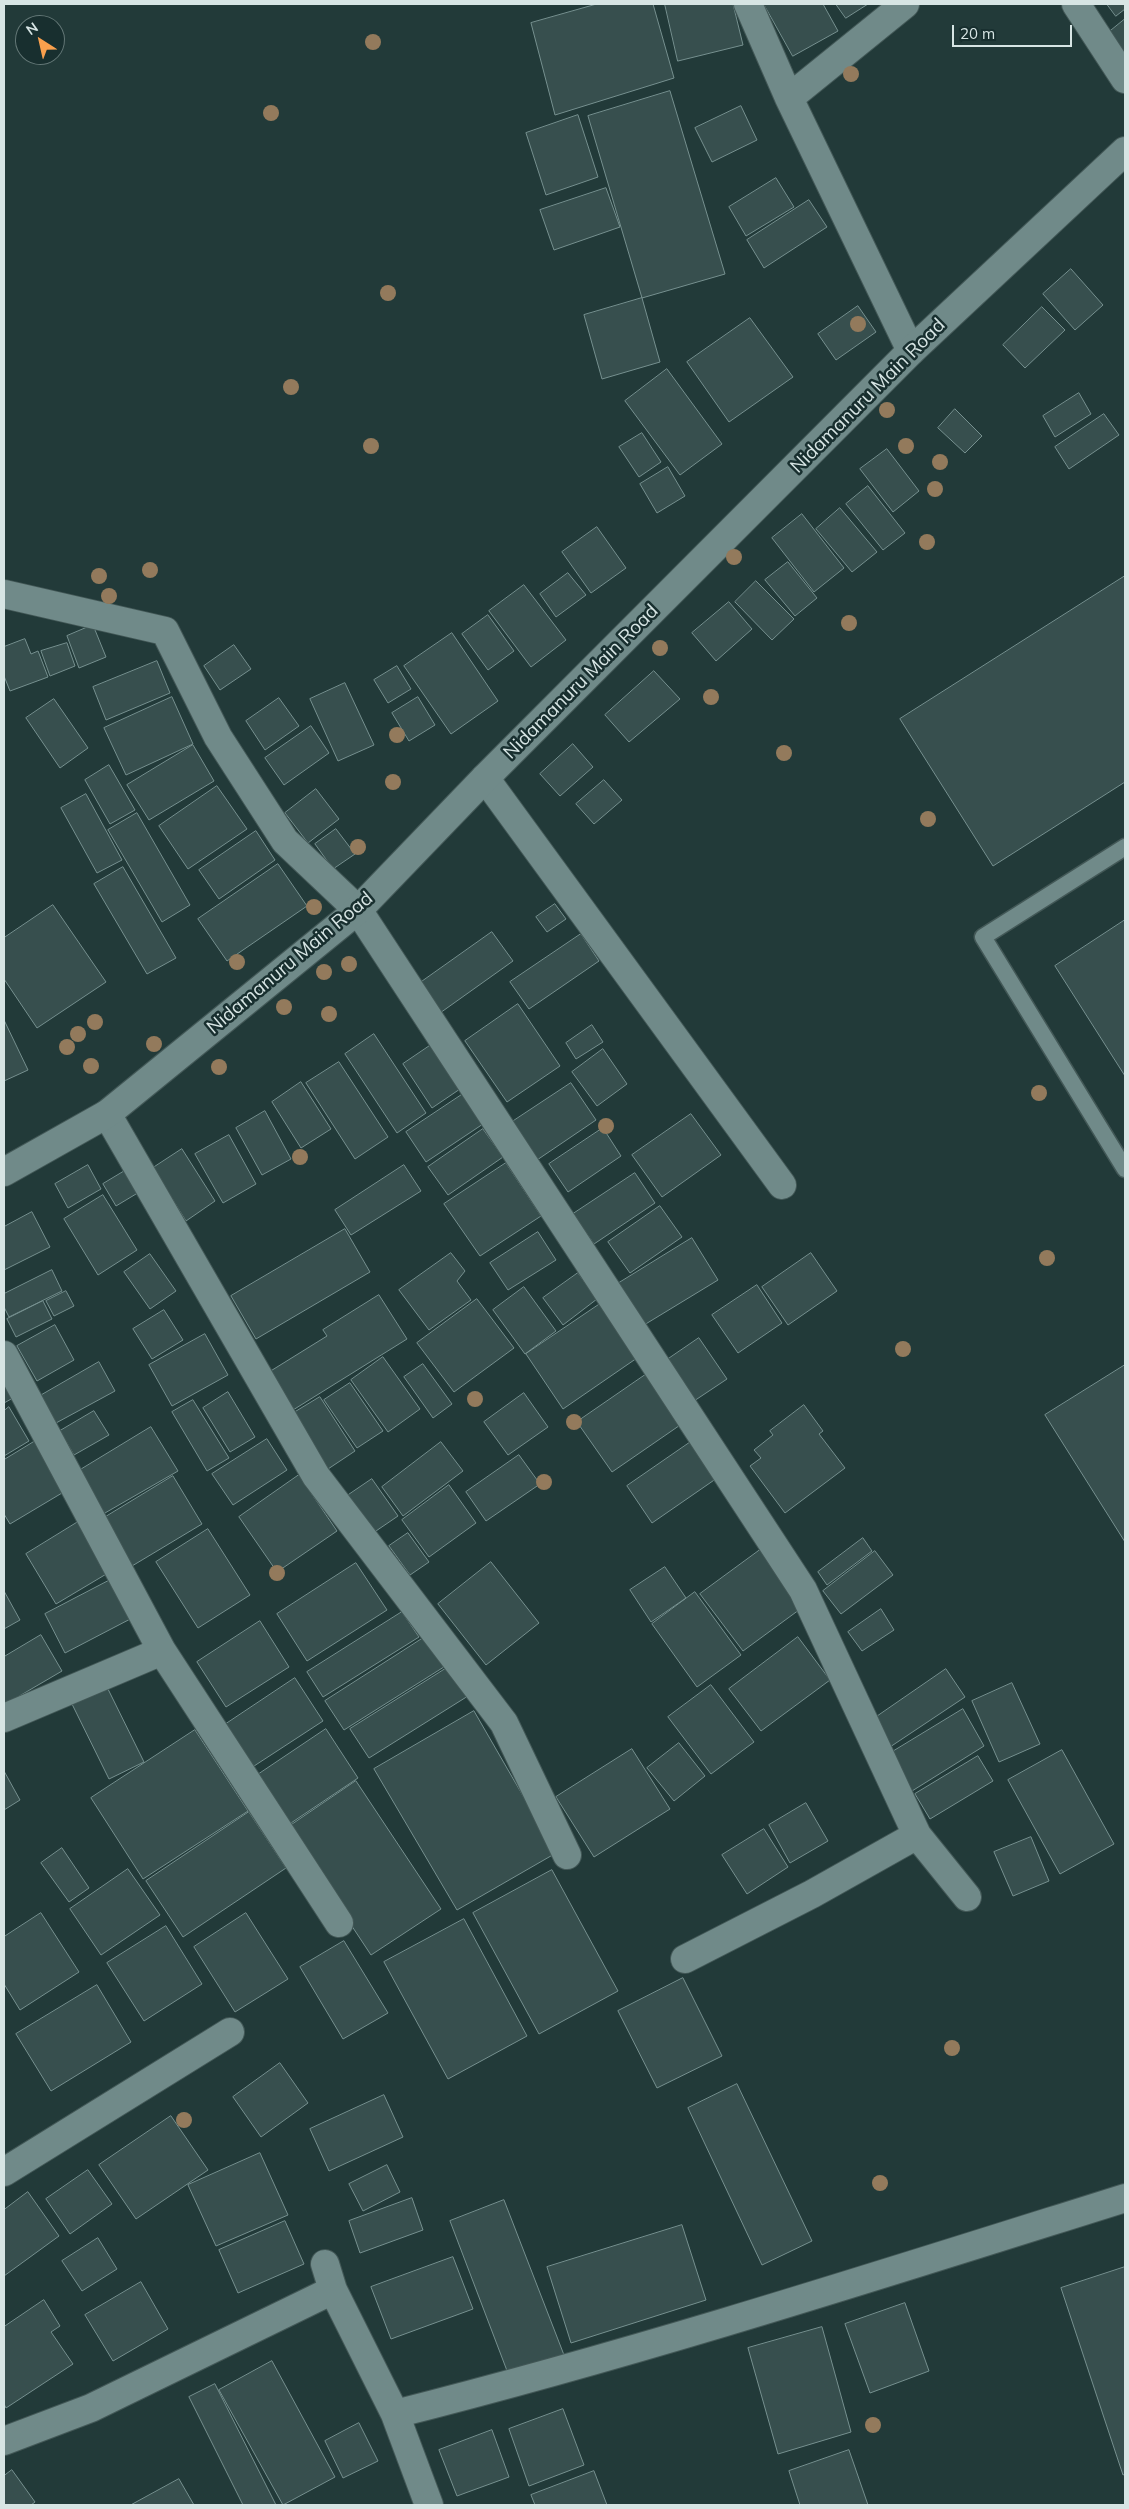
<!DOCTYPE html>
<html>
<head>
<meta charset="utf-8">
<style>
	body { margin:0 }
	#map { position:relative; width:1129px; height:2509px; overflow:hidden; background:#223a39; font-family:Mulish,sans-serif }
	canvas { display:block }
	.frame { position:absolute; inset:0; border:5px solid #d7e5e4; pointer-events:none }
	.north { position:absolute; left:15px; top:15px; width:50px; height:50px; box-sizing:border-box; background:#182f2f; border:1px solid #647877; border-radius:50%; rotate:325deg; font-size:14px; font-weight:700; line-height:20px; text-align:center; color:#d7e5e4 }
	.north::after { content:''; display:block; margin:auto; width:18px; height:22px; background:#f9a04d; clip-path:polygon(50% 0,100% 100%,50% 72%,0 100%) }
	.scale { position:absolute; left:952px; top:25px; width:120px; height:22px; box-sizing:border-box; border:2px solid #d7e5e4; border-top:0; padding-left:6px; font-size:15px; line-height:18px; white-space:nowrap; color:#d7e5e4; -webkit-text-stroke:4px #182f2f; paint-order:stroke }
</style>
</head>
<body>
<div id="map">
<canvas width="1129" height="2509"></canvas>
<div class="frame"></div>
<div class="north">N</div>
<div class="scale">20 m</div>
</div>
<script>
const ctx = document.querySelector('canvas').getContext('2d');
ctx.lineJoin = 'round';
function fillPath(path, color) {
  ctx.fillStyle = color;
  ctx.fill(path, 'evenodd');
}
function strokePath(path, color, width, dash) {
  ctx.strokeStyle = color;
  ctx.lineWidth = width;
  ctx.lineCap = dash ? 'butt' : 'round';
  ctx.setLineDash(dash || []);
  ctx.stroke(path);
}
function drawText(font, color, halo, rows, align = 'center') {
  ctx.font = font + ' Mulish,sans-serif';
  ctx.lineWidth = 5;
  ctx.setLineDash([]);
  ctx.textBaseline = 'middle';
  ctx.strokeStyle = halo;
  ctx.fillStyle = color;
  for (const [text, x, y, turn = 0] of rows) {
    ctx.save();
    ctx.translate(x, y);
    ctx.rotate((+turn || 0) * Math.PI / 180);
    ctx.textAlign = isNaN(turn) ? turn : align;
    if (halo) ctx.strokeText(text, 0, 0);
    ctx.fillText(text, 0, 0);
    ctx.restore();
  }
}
const building = new Path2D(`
	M597,4H653L674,78L555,115L531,23Z
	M665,4H733L743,45L678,61Z
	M764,4H823L838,31L793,56Z
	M836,4H868L846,18Z
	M1107,4H1125V9L1116,16Z
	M1125,19V55L1108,33Z
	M670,91L725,274L642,298L588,116Z
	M741,106L757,140L712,162L695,128Z
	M578,115L598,177L546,195L526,133Z
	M776,178L794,207L746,236L729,207Z
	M606,188L620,227L554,250L540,210Z
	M809,200L827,227L764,268L747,240Z
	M1071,269L1103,305L1075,330L1043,294Z
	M642,298L660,362L602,379L584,315Z
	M858,306L876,332L836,360L818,334Z
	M1042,307L1065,330L1025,368L1003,345Z
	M750,318L793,377L729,422L687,362Z
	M667,369L722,444L680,475L625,401Z
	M1079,393L1091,414L1055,437L1043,416Z
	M955,409L982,436L965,453L938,428Z
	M1104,414L1119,435L1069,469L1055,447Z
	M642,433L661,462L639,477L619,447Z
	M887,449L919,491L893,512L860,469Z
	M668,467L685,496L657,513L640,484Z
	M868,486L905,533L883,550L846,504Z
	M840,508L877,552L852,572L816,529Z
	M802,514L844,568L814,592L772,538Z
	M597,527L626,568L591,593L562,552Z
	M788,562L817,598L795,616L765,580Z
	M568,573L586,595L556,617L540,594Z
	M1125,576V782L993,866L900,719Z
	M756,581L794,619L772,640L735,602Z
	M524,585L566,640L531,667L489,611Z
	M729,602L752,629L716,661L692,633Z
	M488,615L514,651L488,670L462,634Z
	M93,625L106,657L79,668L67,636Z
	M452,633L498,701L451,734L404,666Z
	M25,639L31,654L38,651L48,677L10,691L4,676V647Z
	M67,643L75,666L50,676L41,651Z
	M234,645L251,669L220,690L204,666Z
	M157,661L170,693L106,720L93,687Z
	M397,666L411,689L388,703L374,680Z
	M654,671L680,699L629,742L605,715Z
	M345,683L374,745L338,761L310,699Z
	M172,697L193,744L126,775L104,728Z
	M418,697L435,725L409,741L392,713Z
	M279,698L299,726L265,750L246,721Z
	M54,699L88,748L60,768L26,718Z
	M311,726L329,753L284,785L265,758Z
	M573,744L593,767L560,796L540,774Z
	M193,745L214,781L149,820L127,785Z
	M109,765L135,810L110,824L85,780Z
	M604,780L622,800L594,824L576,804Z
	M217,786L247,829L188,869L159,826Z
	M316,789L339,819L308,843L285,813Z
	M86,794L122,860L97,873L61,808Z
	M137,813L190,905L162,922L108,830Z
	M336,829L355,854L333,869L315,844Z
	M256,831L275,860L219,899L199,870Z
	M278,864L307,906L227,961L198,919Z
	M123,867L176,958L147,974L94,884Z
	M555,904L566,919L547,932L536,917Z
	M53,905L106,982L37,1028L4,979V938Z
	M1125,920V1076L1055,966Z
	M492,932L513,961L440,1013L420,983Z
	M581,934L599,961L529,1009L510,982Z
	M518,1004L560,1066L507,1102L465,1041Z
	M4,1020L28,1070L4,1081Z
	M592,1025L603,1042L576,1059L566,1043Z
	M374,1034L426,1113L397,1133L345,1054Z
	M431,1045L460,1089L432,1108L403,1064Z
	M603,1049L627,1084L597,1106L572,1072Z
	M339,1062L388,1137L355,1159L306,1083Z
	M301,1082L331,1129L301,1148L272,1102Z
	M571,1083L596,1120L537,1160L512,1122Z
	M463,1094L483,1124L426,1162L406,1132Z
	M265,1111L291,1159L262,1175L236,1128Z
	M691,1114L721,1155L662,1197L632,1155Z
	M603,1128L621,1156L568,1192L549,1164Z
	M483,1129L503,1157L448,1195L428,1167Z
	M229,1135L256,1184L223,1203L195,1154Z
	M182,1149L215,1201L186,1221L153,1168Z
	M506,1163L541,1216L480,1256L444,1204Z
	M88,1165L101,1189L68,1208L55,1184Z
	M404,1165L421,1191L351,1235L335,1210Z
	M128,1169L141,1191L116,1206L103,1184Z
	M635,1173L655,1203L594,1244L573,1214Z
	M103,1195L137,1250L98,1275L64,1219Z
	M660,1206L682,1237L630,1273L608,1242Z
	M32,1212L50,1247L4,1270V1227Z
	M345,1229L370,1272L256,1339L231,1296Z
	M538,1232L556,1260L508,1290L490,1263Z
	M692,1238L718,1280L644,1325L619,1283Z
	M451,1253L465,1271L457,1281L471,1300L429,1330L399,1290Z
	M811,1253L837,1291L788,1325L762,1287Z
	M150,1254L176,1291L150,1309L124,1272Z
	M52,1270L62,1291L9,1317L4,1307V1294Z
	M578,1273L597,1299L563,1325L543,1298Z
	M757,1285L782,1323L738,1353L712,1315Z
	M524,1287L556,1331L525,1354L493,1310Z
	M66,1291L74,1306L54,1316L46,1301Z
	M379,1295L407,1339L293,1410L269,1372L327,1336L323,1330Z
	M477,1299L514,1348L454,1392L417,1343Z
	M43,1301L52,1319L16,1337L7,1319Z
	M600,1304L637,1358L563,1409L526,1354Z
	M164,1310L183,1340L152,1359L133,1329Z
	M55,1325L74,1360L37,1381L17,1346Z
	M205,1334L228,1375L172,1406L149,1365Z
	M699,1338L727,1379L688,1405L661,1364Z
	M383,1357L420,1409L388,1432L351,1380Z
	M99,1362L115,1391L56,1423L40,1396Z
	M423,1364L452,1404L433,1418L404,1377Z
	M1125,1365V1542L1045,1415Z
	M651,1371L686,1421L612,1472L577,1422Z
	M4,1381L13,1398L4,1403Z
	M350,1383L383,1431L357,1448L324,1400Z
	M228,1392L255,1437L230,1452L203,1408Z
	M524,1393L548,1427L508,1455L484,1422Z
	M320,1397L355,1451L328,1469L292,1414Z
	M193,1400L229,1458L207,1471L172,1412Z
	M804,1405L823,1431L819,1434L845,1468L785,1513L750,1466L761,1458L754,1450L773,1435L770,1431Z
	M9,1407L29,1441L4,1456V1411Z
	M94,1411L109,1435L74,1455L60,1431Z
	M151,1427L178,1471L98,1517L72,1475Z
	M267,1439L287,1470L233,1505L212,1474Z
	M695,1439L720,1476L652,1523L627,1486Z
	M37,1440L67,1490L10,1524L4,1514V1460Z
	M441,1442L463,1471L403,1516L382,1487Z
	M519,1455L540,1484L486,1521L466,1492Z
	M299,1475L337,1531L277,1572L239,1517Z
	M173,1476L202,1524L127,1569L99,1521Z
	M372,1479L398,1516L373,1533L347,1496Z
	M449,1485L476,1523L429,1557L402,1520Z
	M78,1522L108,1573L56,1604L26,1554Z
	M208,1529L250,1595L198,1628L156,1562Z
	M408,1533L429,1562L410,1575L389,1546Z
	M863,1538L872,1551L827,1585L818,1572Z
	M760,1550L803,1607L743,1651L700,1594Z
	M875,1551L893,1575L841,1614L823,1591Z
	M491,1562L539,1623L486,1665L438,1604Z
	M356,1563L387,1610L307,1661L277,1614Z
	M665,1567L686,1598L651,1622L630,1590Z
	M116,1577L136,1616L65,1653L45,1614Z
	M4,1591L20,1620L4,1629Z
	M695,1592L741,1655L697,1687L652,1624Z
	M881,1609L894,1630L862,1651L848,1632Z
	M402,1612L419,1637L323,1697L307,1672Z
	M260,1621L289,1667L226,1707L197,1662Z
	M41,1635L62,1671L4,1705V1657Z
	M428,1635L447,1665L344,1730L325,1701Z
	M798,1637L830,1680L761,1731L729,1689Z
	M450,1666L468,1696L369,1758L350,1729Z
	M946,1669L965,1697L890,1747L872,1720Z
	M295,1678L323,1721L251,1768L223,1726Z
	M1012,1683L1040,1744L999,1762L972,1701Z
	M106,1685L144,1762L109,1779L71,1702Z
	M711,1685L754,1742L711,1774L668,1717Z
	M963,1709L984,1746L912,1791L889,1754Z
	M474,1711L556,1853L457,1910L374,1769Z
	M326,1729L358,1778L288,1825L256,1776Z
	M195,1730L248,1811L143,1879L91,1798Z
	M679,1743L705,1776L674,1801L647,1768Z
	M632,1749L670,1809L594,1857L556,1797Z
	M1062,1750L1114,1844L1060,1874L1008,1780Z
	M978,1756L993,1781L930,1819L915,1794Z
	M4,1771L20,1800L4,1810Z
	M356,1781L441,1909L371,1955L287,1828Z
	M806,1803L828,1841L790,1863L769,1825Z
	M249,1812L286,1868L183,1937L146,1881Z
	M764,1829L788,1867L747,1894L722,1855Z
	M1031,1837L1049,1881L1013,1896L994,1852Z
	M62,1848L89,1888L69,1902L41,1863Z
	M128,1869L160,1915L101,1955L70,1909Z
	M552,1870L618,1991L539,2034L473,1913Z
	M41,1913L79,1972L20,2010L4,1984V1937Z
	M246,1913L288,1979L235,2012L194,1947Z
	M464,1919L527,2036L448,2079L384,1962Z
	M166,1926L202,1984L144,2021L107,1963Z
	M344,1941L388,2013L343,2039L300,1967Z
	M683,1978L722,2056L657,2088L618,2011Z
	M97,1985L131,2042L51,2091L16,2034Z
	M280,2063L308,2103L261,2137L233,2097Z
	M737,2084L812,2241L762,2265L688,2108Z
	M384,2095L403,2137L329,2171L310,2129Z
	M171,2116L208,2170L136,2219L99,2165Z
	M260,2153L288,2215L216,2246L188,2185Z
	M387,2165L400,2192L363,2211L349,2184Z
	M88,2170L112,2204L70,2234L46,2199Z
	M28,2192L59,2236L4,2276V2210Z
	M412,2198L423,2230L360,2253L349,2221Z
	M504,2200L564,2355L509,2376L450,2221Z
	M285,2221L304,2264L238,2293L219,2250Z
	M682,2225L706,2300L571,2343L547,2267Z
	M98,2238L117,2269L82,2291L62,2261Z
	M453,2257L473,2309L391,2339L371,2287Z
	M1125,2267V2474L1123,2475L1061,2288Z
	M141,2282L168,2329L113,2361L85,2315Z
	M44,2300L60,2326L51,2332L73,2364L6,2408L4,2404V2327Z
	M905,2303L929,2371L870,2393L845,2324Z
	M822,2327L851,2432L778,2454L748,2348Z
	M272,2361L335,2477L283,2505L219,2390Z
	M215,2384L276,2505H243L189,2397Z
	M563,2409L584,2465L529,2486L509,2429Z
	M359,2423L378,2461L343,2478L325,2441Z
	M492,2430L509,2477L457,2496L439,2450Z
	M849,2450L868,2505H800L789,2471Z
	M12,2470L35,2502L31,2505H4V2476Z
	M594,2471L607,2505H535L531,2495Z
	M179,2479L194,2505H131Z`);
fillPath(building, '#374f4e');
strokePath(building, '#76908f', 1);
const lane = new Path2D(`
	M1125,847L983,937L1125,1169`);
const street = new Path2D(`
	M748,4L789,98L911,351
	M1076,4L1125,79
	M789,98L905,4
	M4,594L165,631L218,737L285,841L358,910L803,1590L917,1835L812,1894L685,1959
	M485,778L782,1185
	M107,1114L316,1476L504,1723L567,1855
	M4,1355L162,1651L339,1923
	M4,1718L162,1651
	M917,1835L967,1897
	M4,2172L230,2032
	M333,2290L395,2414L429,2505
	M395,2414C641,2352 883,2274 1125,2198
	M4,2441L91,2408L333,2290L325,2264`);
const secondary = new Path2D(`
	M4,1172L107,1114L358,910L485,778L911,351L1125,151`);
strokePath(lane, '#435857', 19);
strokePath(street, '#435857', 30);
strokePath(secondary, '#435857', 30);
strokePath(lane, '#708a89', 16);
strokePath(street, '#708a89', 28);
strokePath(secondary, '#708a89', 28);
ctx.fillStyle = '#937a5c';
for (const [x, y] of [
	[373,42],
	[851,74],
	[271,113],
	[388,293],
	[858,324],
	[291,387],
	[887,410],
	[371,446],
	[906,446],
	[940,462],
	[935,489],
	[927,542],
	[734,557],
	[150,570],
	[99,576],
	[109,596],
	[849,623],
	[660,648],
	[711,697],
	[397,735],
	[784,753],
	[393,782],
	[928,819],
	[358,847],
	[314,907],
	[237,962],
	[349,964],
	[324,972],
	[284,1007],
	[329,1014],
	[95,1022],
	[78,1034],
	[154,1044],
	[67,1047],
	[91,1066],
	[219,1067],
	[1039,1093],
	[606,1126],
	[300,1157],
	[1047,1258],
	[903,1349],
	[475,1399],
	[574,1422],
	[544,1482],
	[277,1573],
	[952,2048],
	[184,2120],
	[880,2183],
	[873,2425]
]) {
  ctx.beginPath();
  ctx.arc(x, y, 8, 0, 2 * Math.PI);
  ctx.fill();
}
drawText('19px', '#d7e5e4', '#182f2f', [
	["Nidamanuru Main Road",868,396,-45],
	["Nidamanuru Main Road",581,682,-45],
	["Nidamanuru Main Road",290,963,-40]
]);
</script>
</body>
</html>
